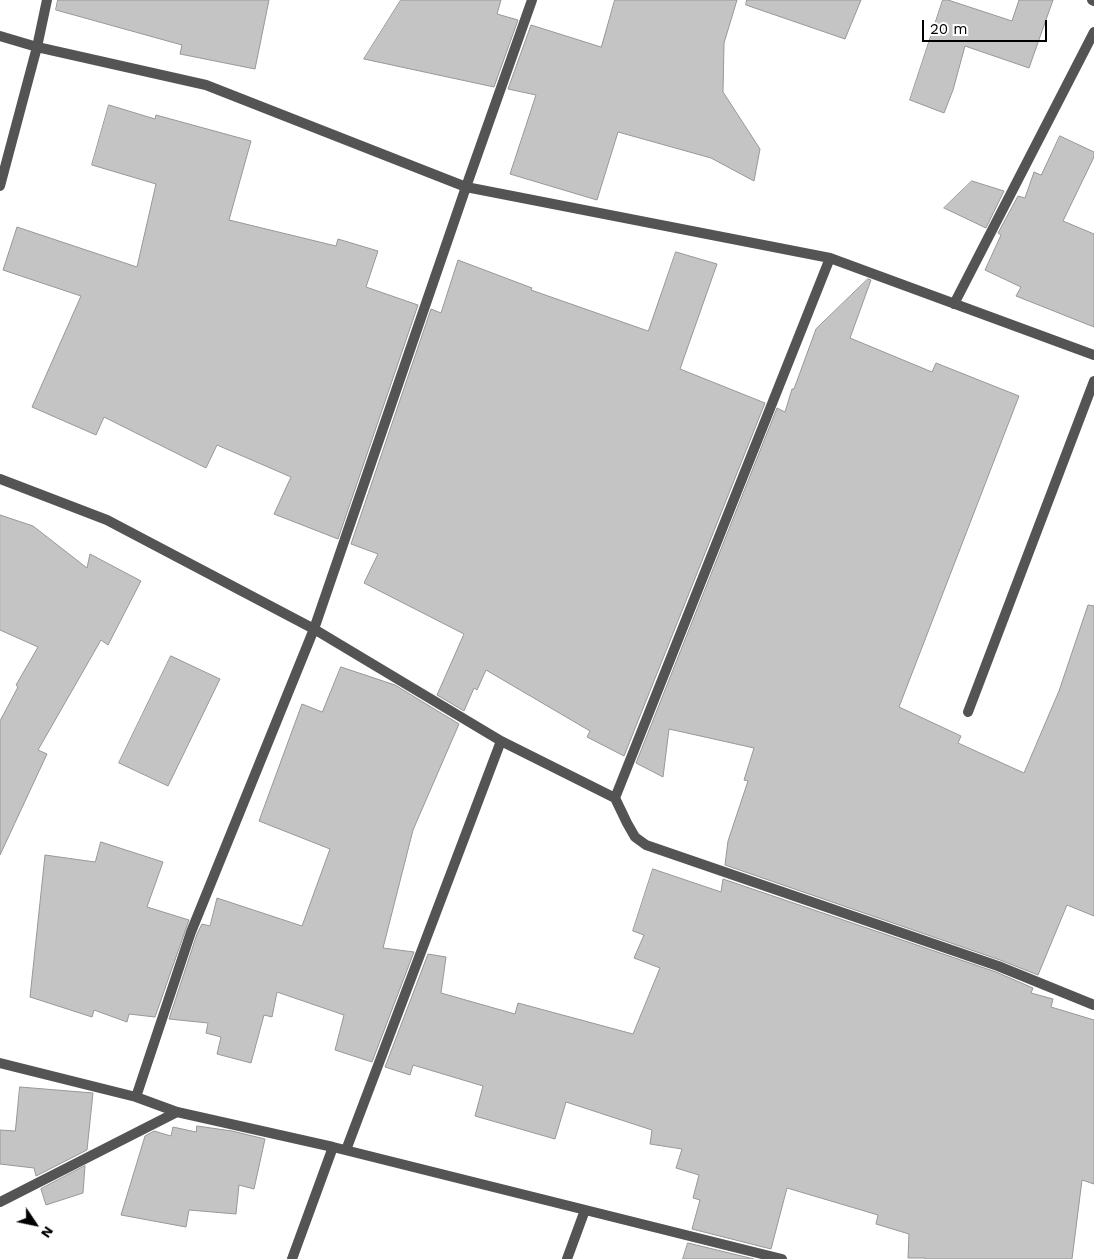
<!DOCTYPE html>
<html>
<head>
<meta charset="utf-8">
<style>
	body { margin:0 }
	#map { position:relative; width:1094px; height:1259px; overflow:hidden; background:#fff; font-family:"Work Sans",sans-serif }
	canvas { display:block }
	.north { position:absolute; left:10px; top:1199px; width:50px; height:50px; -webkit-text-stroke:4px #fff; paint-order:stroke; rotate:124deg; font-size:14px; font-weight:700; line-height:20px; text-align:center; color:#000 }
	.north::after { content:''; display:block; margin:auto; width:18px; height:22px; background:#000; clip-path:polygon(50% 0,100% 100%,50% 72%,0 100%) }
	.scale { position:absolute; left:922px; top:20px; width:125px; height:22px; box-sizing:border-box; border:2px solid #000; border-top:0; padding-left:6px; font-size:15px; line-height:18px; white-space:nowrap; color:#000; -webkit-text-stroke:4px #fff; paint-order:stroke }
</style>
</head>
<body>
<div id="map">
<canvas width="1094" height="1259"></canvas>
<div class="north">N</div>
<div class="scale">20 m</div>
</div>
<script>
const ctx = document.querySelector('canvas').getContext('2d');
ctx.lineJoin = 'round';
function fillPath(path, color) {
  ctx.fillStyle = color;
  ctx.fill(path, 'evenodd');
}
function strokePath(path, color, width, dash) {
  ctx.strokeStyle = color;
  ctx.lineWidth = width;
  ctx.lineCap = dash ? 'butt' : 'round';
  ctx.setLineDash(dash || []);
  ctx.stroke(path);
}
const building = new Path2D(`
	M58,0H269L255,69L180,54L182,45L56,10Z
	M401,0H501L497,14L518,20L494,87L364,59Z
	M615,0H737L724,43L723,92L760,149L754,181L711,158L618,132L597,200L510,174L536,95L508,89L531,25L601,47Z
	M747,0H861L845,39L746,5Z
	M943,0H948L1012,21L1019,0H1053L1029,68L965,46L953,90L944,113L910,100Z
	M109,105L155,119L156,115L251,141L229,220L336,246L338,239L378,251L366,287L418,305L338,539L274,514L291,477L217,445L206,468L104,417L96,435L32,407L81,296L3,270L17,227L137,267L156,184L92,165Z
	M1060,136L1094,152V157L1063,221L1094,234V327L1016,296L1021,287L985,270L1001,235L998,233L1018,196L1025,198L1034,172L1041,175Z
	M972,181L1004,191L986,228L944,208Z
	M676,252L717,264L680,369L765,403L624,756L587,737L590,731L486,670L477,690L474,688L464,711L437,695L464,634L364,583L378,554L351,544L431,309L441,313L458,260L532,288L531,290L648,331Z
	M868,279L871,280L850,338L932,372L936,363L1019,396L899,707L961,736L958,743L1024,773L1059,691L1088,605L1094,606V916L1067,905L1038,975L1000,960L725,865L728,841L748,781L744,780L754,748L669,729L663,777L636,763L777,408L785,412L792,389H794L816,329Z
	M0,515L33,526L87,568L90,554L141,581L108,645L101,640L38,750L47,754L0,855V721L18,687L16,685L38,647L0,630Z
	M171,656L220,679L168,786L119,763Z
	M341,667L395,685L459,724L413,830L383,948L414,952L372,1062L335,1050L344,1015L277,992L272,1017L264,1015L251,1063L217,1054L221,1037L206,1033L208,1023L169,1019L197,934L202,924L210,926L217,898L302,926L330,849L259,821L302,704L322,712Z
	M101,842L163,862L147,907L189,920L155,1017L129,1014L127,1022L94,1010L92,1017L30,997L45,855L95,862Z
	M653,869L721,892L723,879L996,972L1033,988L1031,993L1053,999L1051,1007L1094,1020V1184L1082,1180L1072,1259H925V1258H908L909,1234L876,1224L878,1215L787,1188L771,1249L692,1229L700,1200L693,1198L699,1175L676,1168L682,1149L650,1144L652,1130L566,1102L555,1139L475,1116L483,1086L413,1065L410,1075L385,1067L428,954L446,957L441,993L515,1014L518,1003L633,1034L660,968L634,958L644,935L633,931Z
	M20,1087L93,1093L87,1150L36,1176L34,1168L0,1164V1130L15,1131Z
	M197,1126L232,1131L265,1139L254,1189L239,1185L236,1214L189,1210L186,1227L121,1215L145,1136L154,1131L171,1136L173,1127L196,1132Z
	M85,1166L83,1193L46,1205L41,1189Z
	M688,1243L754,1259H683Z`);
fillPath(building, '#c4c4c4');
strokePath(building, '#989898', 1);
strokePath(new Path2D(`
	M1092,0L1094,1
	M0,36L37,47L206,85L466,187L830,258L1094,355
	M0,186L37,47L47,0
	M954,304L1094,32
	M0,479L107,520L314,629L501,741L615,798L627,823L635,837L646,845L998,966L1094,1005
	M968,712L1094,381
	M615,798L830,258
	M0,1063L136,1097L177,1112L333,1147L782,1259
	M136,1097L191,932L314,629L466,187L532,0
	M346,1150L501,741
	M0,1202L177,1112
	M292,1259L333,1147
	M567,1259L585,1210`), '#545454', 10);
</script>
</body>
</html>
